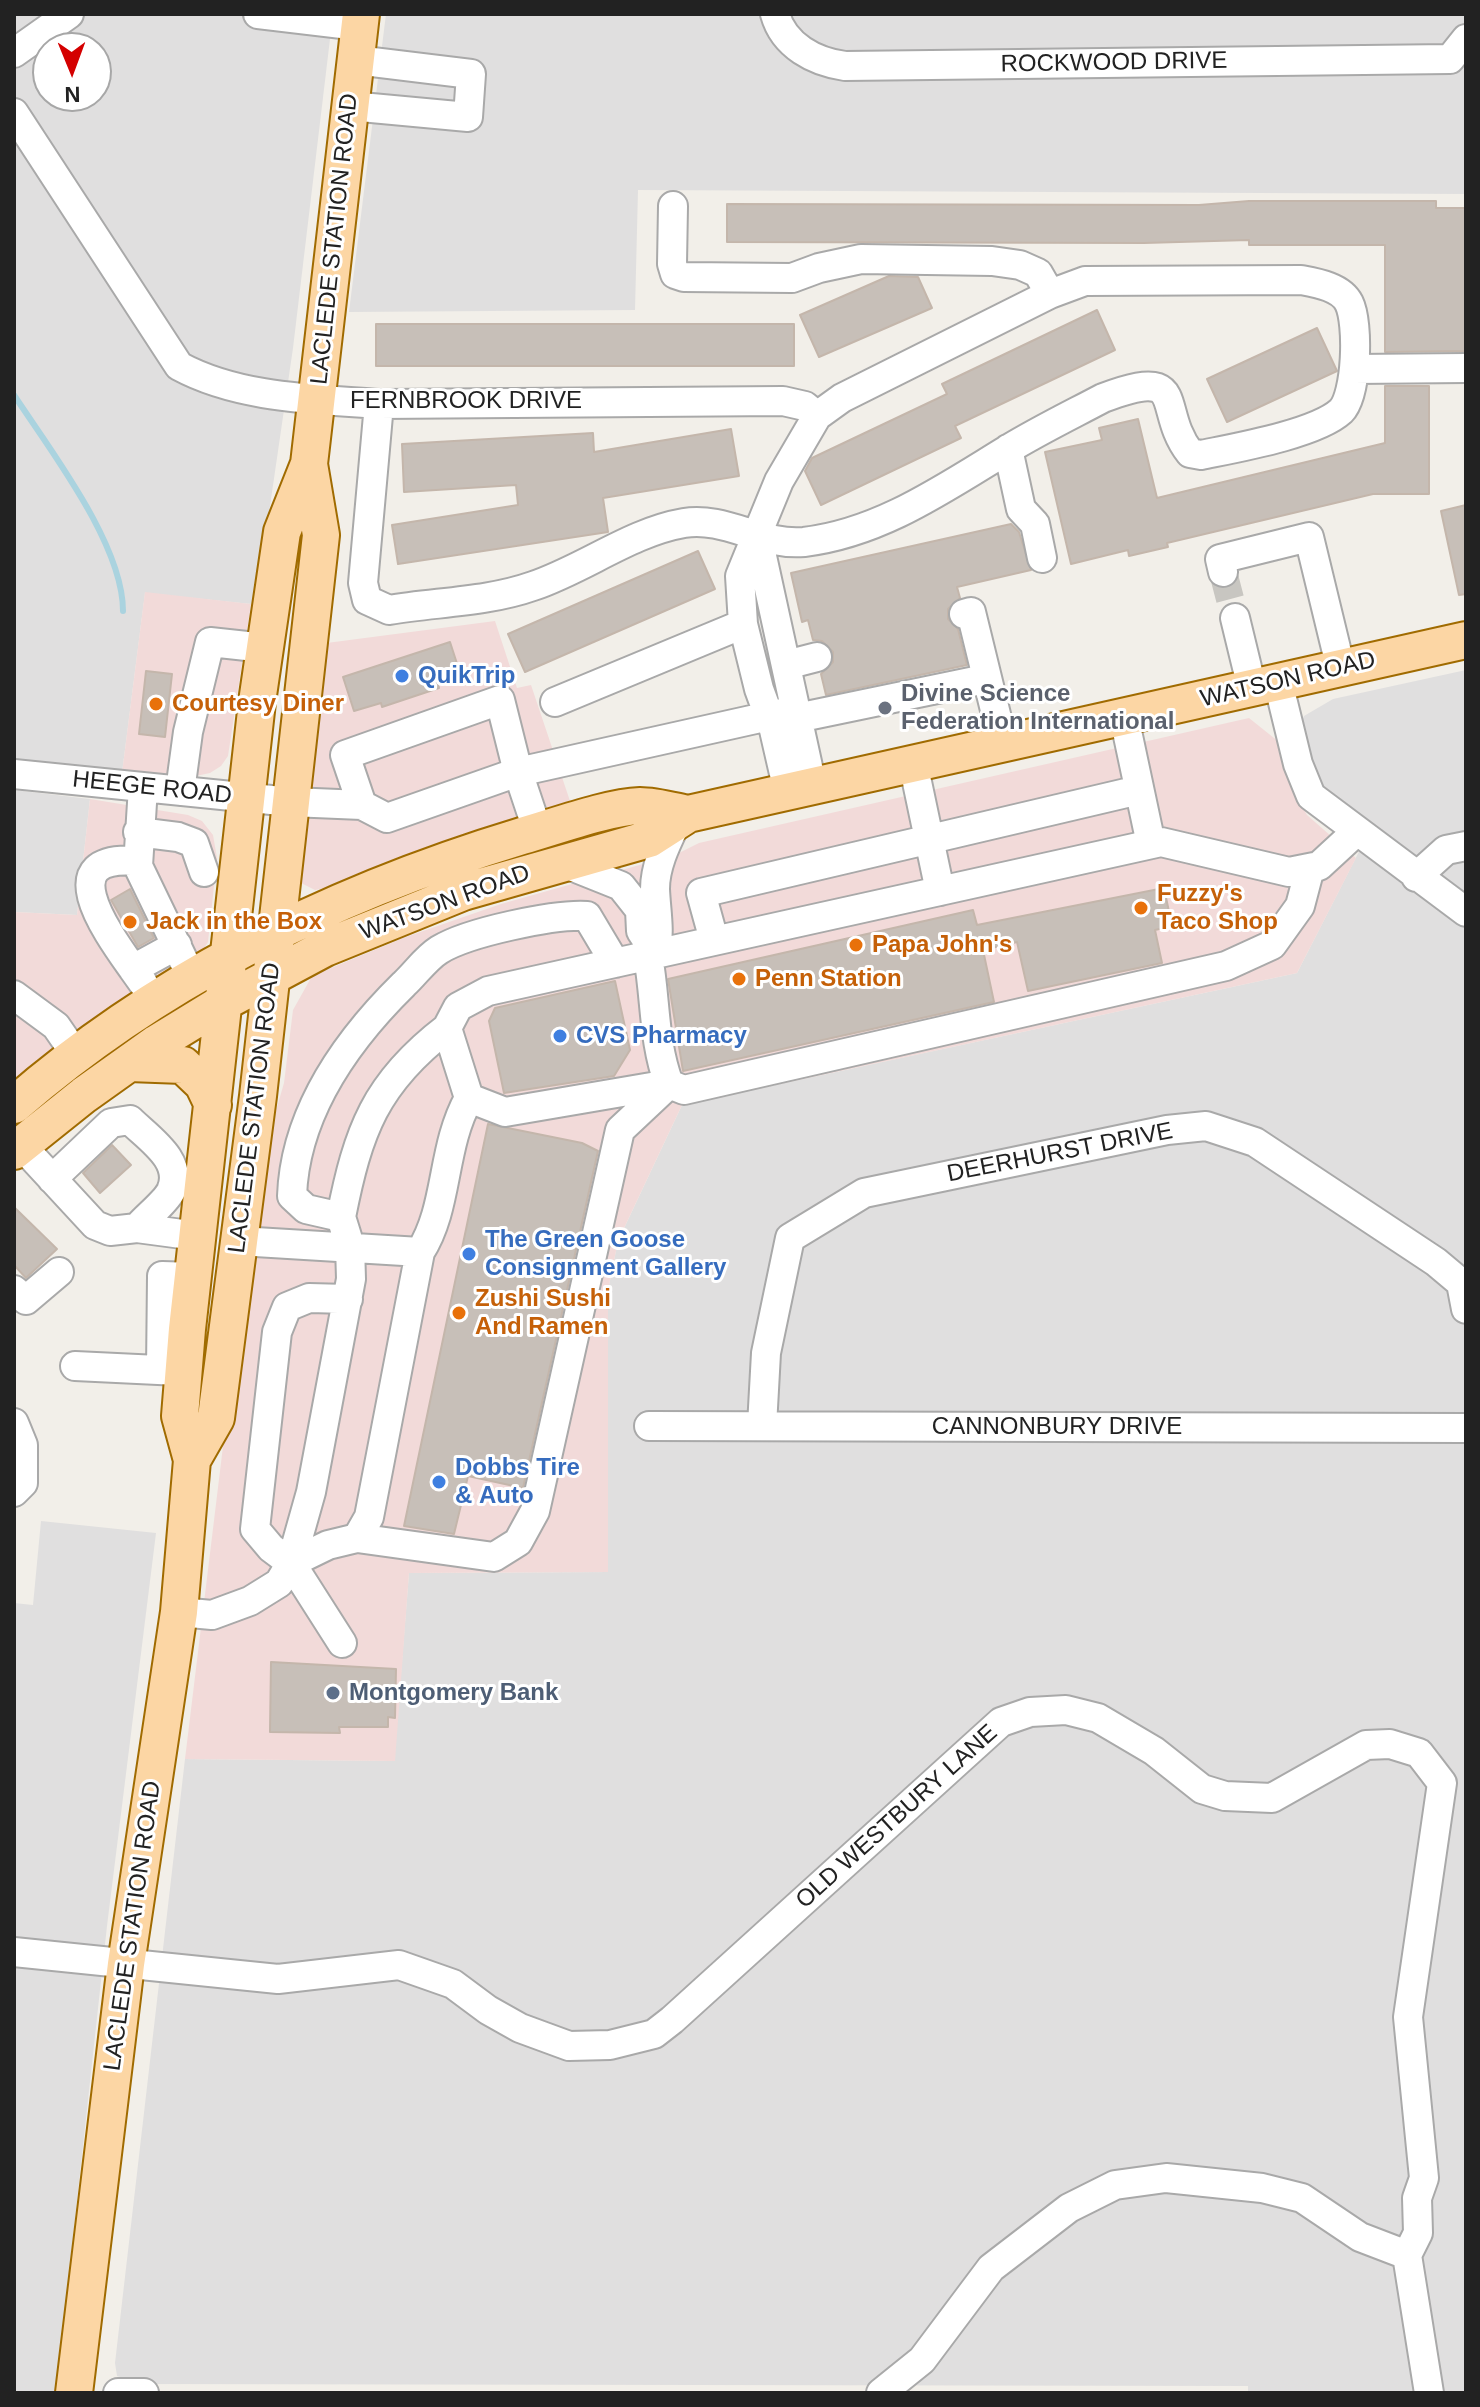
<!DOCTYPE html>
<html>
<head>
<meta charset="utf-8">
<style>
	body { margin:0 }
	#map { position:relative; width:1480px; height:2407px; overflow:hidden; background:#f2efe9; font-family:Helvetica,sans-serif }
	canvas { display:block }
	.frame { position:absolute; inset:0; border:16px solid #222; pointer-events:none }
	.north { position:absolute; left:32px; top:32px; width:80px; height:80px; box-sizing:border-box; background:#fff; border:2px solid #a7a7a7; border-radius:50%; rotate:179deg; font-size:22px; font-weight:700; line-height:32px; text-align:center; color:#222 }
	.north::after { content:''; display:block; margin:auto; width:28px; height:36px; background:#d40000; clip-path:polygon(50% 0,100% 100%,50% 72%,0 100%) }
</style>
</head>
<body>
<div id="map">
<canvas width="1480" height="2407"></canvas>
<div class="frame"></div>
<div class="north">N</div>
</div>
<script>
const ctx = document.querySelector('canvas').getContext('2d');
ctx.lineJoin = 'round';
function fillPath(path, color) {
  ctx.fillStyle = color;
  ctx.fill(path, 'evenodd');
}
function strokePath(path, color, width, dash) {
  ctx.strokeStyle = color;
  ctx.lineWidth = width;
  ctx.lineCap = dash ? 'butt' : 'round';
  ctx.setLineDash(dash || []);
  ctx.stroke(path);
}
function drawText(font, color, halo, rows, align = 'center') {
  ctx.font = font + ' Helvetica,sans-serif';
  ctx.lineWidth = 6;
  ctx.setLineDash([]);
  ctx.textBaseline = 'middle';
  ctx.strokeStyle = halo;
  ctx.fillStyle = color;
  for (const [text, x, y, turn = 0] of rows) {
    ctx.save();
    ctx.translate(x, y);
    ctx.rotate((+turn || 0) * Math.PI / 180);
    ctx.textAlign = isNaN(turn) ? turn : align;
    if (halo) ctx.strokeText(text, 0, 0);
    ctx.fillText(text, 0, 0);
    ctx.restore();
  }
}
fillPath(new Path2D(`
	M14,14H333L293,348L263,554L251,604L145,593L122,773L14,761ZM48,48H96V96H48Z
	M386,14H1466V194L638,190L635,310L349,312Z
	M1466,670V2393H1248V2386L142,2384L117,2376L115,2363L185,1759L394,1761L409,1573L608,1572V1290L618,1241L682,1105L1297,973L1369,832L1315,785L1299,730L1304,716L1333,699Z
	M14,790L90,799L77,915L14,912Z
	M41,1521L156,1533L107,1926L56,2393H14V1603L33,1605Z`), '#e0dfdf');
fillPath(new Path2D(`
	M145,592L251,604L228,756L221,766L210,773L191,777L122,773Z
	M495,621L517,688L531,685L572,807L419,854L330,887L315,890L297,881L319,644Z
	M1249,718L1279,742L1290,785L1307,815L1356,858L1297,973L682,1105L618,1241L608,1290V1572L409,1573L395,1761L185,1759L255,1183L284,1083L293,1010L312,976L403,938L501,904L675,855L699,843Z
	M90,799L188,815L202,821L213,835L217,858L208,942L201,953L76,1033L14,1082V912L77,915Z`), '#f2dad9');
strokePath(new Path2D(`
	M14,395C50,450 123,544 123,611`), '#aad3df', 6);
const building = new Path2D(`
	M1249,201H1436V208H1466V351L1385,352V245H1249V240L1144,243L727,242V204L1199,205Z
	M889,276L918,277L932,308L819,357L800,315Z
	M1097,310L1115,350L955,426L961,438L821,505L805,471L812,458L947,394L942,384Z
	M376,324H794V366H376Z
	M1317,328L1337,371L1227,422L1207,379Z
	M1385,386H1429V494H1373L1167,543L1168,547L1129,556L1128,550L1071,564L1045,452L1102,440L1099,428L1138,419L1157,498L1385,443Z
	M731,429L739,476L603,498L608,532L398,564L392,525L518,505L516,485L404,492L402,444L593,433L594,452Z
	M1466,505V594L1459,595L1441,511Z
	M1011,524L1019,532L1031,570L957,587L960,598L948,609V619L958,629L967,665L826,695L821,674L833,662V652L822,641L813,640L808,620L802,622L791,573Z
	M698,551L715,589L525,672L508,634Z
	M450,642L461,676L438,683L439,688L382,707L381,703L354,711L343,677Z
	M146,671L172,674L165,737L139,734Z
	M1164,888L1172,926L1155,930L1162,963L1028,991L1017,942L983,950L994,1002L683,1071L668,979L973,910L977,925Z
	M130,889L154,938L138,947L111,900Z
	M615,981L630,1050L614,1076L504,1093L489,1021L495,1008Z
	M488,1124L582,1143L598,1151L523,1488L468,1476L454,1534L404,1526Z
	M112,1145L131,1165L100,1193L83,1173Z
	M14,1207L57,1249L26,1278L14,1265Z
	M271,1662L396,1669L395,1718L388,1717V1727H339L340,1733L270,1732Z`);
fillPath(building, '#c7bfb8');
strokePath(building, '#c4b6ab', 2);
strokePath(new Path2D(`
	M1223,572L1235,618`), '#c8c6c1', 28, [28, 14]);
const minor = new Path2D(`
	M258,14L359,26
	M775,14C784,46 815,62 845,66L1450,59L1466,39
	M14,53L69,14
	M350,106L468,117L471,74L356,60
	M14,113L179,366C238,398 313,399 379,404L783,401L805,406L817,416
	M673,206L672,264L675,274L684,277L792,278L819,268L861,259L992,261L1020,265L1038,273L1050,294
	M1354,369L1466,368
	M379,404L363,583L367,600L389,610C436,602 488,602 533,586C584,569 631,532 684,523C725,516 762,546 804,542C880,533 943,489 1007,450C1038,431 1071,415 1103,398C1191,365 1155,408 1190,453L1201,455C1235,448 1316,434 1341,411C1357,395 1359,323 1349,303C1341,287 1317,283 1301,280L1085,281L1050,294L842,398L817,416L779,481L740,576L743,624L759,689L774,730L788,791
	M1008,449L1021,509L1035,524L1042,558
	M758,538L812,785
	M1223,572L1220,559L1309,537L1341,669
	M964,614L971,612L1003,743
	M1235,618L1252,688
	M786,665L817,657
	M1278,682L1298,764L1311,796L1466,912
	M555,702L743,624
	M1124,717L1151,844
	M797,718L985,679
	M913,763L940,891
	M14,774L291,802L362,805L387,818L518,772L796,710
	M143,787L138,866L192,978
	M180,791L188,732L210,642L265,648
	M362,805L345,755L500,700L518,772L538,832
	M138,832L178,837L194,843L204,872
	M561,862L621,886L640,910L641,931L656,954
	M1416,877L1446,850L1466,846
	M714,940L701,893L1139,790
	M656,953C660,928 656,912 655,889C655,865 667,842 677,821
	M648,956C656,1000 653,1041 669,1084L684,1090L1226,966L1272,945L1300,906L1310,868
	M133,969C109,935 48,853 138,861
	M143,983L133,969L177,945
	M14,995L56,1026L76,1055
	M469,1098L505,1112L669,1084
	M21,1145L95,1225L110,1231L137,1228L197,1236
	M52,1179L111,1123L130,1120C148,1138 185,1161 171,1191C165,1203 146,1217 137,1228
	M341,1217C358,1131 375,1083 447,1028
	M239,1241L420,1252C449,1207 441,1148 469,1098L447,1028L458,1007L488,991L1161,842L1289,872L1319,866L1357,831
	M14,1290L26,1300L59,1272
	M75,1366L179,1371
	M161,1370L162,1276L193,1277
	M14,1423L23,1445V1483L14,1492
	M649,1426L1466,1428
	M762,1426L766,1353L790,1238L864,1193L1167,1130L1206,1126L1255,1142L1436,1262L1461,1283L1466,1309
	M357,1538L494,1557L518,1542L535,1511L620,1130L669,1084
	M291,1563L311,1492L351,1279L350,1246L341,1217L306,1209L292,1196C295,1112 347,1040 404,984C415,974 426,958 439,950C468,932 554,914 587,916L615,963
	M179,1612L212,1615L250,1601L279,1583L291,1563L328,1545L357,1538L369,1517L420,1252
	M342,1643L291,1563L271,1548L255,1529L277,1332L287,1307L309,1298L348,1299
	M14,1952L278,1979L399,1965L453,1984L488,2010L520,2028L569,2046L610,2045L654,2034L672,2020L1001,1722L1030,1712L1066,1710L1098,1718L1154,1751L1202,1789L1225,1796L1272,1798L1366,1745L1390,1744L1419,1753L1442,1783L1408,2017L1424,2178L1417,2198L1418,2233L1407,2255L1429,2393
	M118,2393H144
	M881,2393L922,2360L991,2268L1069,2208L1115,2185L1166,2178L1262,2188L1302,2198L1360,2237L1407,2255`);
const major = new Path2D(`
	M129,1063L183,1065L203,1084L213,1105
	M14,1105C160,978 337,892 522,836C554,827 608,807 640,806C655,806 673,811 688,814
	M14,1151L84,1095L157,1043L224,1002L325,948L463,892L649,839L688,814L1466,640
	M192,1460L216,1418L258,1096L321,535L309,464
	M74,2393L126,1964L179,1612L192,1460L180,1416L187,1329L257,702L282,532L309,464L361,14`);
strokePath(minor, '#a9a9a9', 32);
strokePath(major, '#a06b00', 40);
strokePath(minor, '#fff', 28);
strokePath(major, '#fcd6a4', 36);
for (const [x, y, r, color] of [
	[402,676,8,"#3f7fe0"],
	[156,704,8,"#e8710a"],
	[885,708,8,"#6b7280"],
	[1141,908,8,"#e8710a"],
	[130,922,8,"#e8710a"],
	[856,945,8,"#e8710a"],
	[739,979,8,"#e8710a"],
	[560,1036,8,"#3f7fe0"],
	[469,1254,8,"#3f7fe0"],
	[459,1313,8,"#e8710a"],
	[439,1482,8,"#3f7fe0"],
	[333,1693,8,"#5c6f8a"]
]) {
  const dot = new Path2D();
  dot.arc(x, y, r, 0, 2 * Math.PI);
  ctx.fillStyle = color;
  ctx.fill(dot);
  strokePath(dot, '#fff', 3);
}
drawText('24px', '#222', '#fff', [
	["ROCKWOOD DRIVE",1114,63,-1],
	["LACLEDE STATION ROAD",335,239,-84],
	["FERNBROOK DRIVE",466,401],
	["WATSON ROAD",1288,680,-13],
	["HEEGE ROAD",152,788,6],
	["WATSON ROAD",445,903,-20],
	["LACLEDE STATION ROAD",255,1108,-83],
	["DEERHURST DRIVE",1060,1153,-11],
	["CANNONBURY DRIVE",1057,1427],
	["OLD WESTBURY LANE",897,1817,-42],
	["LACLEDE STATION ROAD",133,1926,-82]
]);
drawText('bold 24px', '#366cbe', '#fff', [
	["QuikTrip",418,676],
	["CVS Pharmacy",576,1036],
	["The Green Goose",485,1240],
	["Consignment Gallery",485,1268],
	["Dobbs Tire",455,1468],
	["& Auto",455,1496]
], 'left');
drawText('bold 24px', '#5b616d', '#fff', [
	["Divine Science",901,694],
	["Federation International",901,722]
], 'left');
drawText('bold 24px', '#c56008', '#fff', [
	["Courtesy Diner",172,704],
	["Fuzzy's",1157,894],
	["Taco Shop",1157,922],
	["Jack in the Box",146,922],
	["Papa John's",872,945],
	["Penn Station",755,979],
	["Zushi Sushi",475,1299],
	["And Ramen",475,1327]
], 'left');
drawText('bold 24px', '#4e5e75', '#fff', [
	["Montgomery Bank",349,1693]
], 'left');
</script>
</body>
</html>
